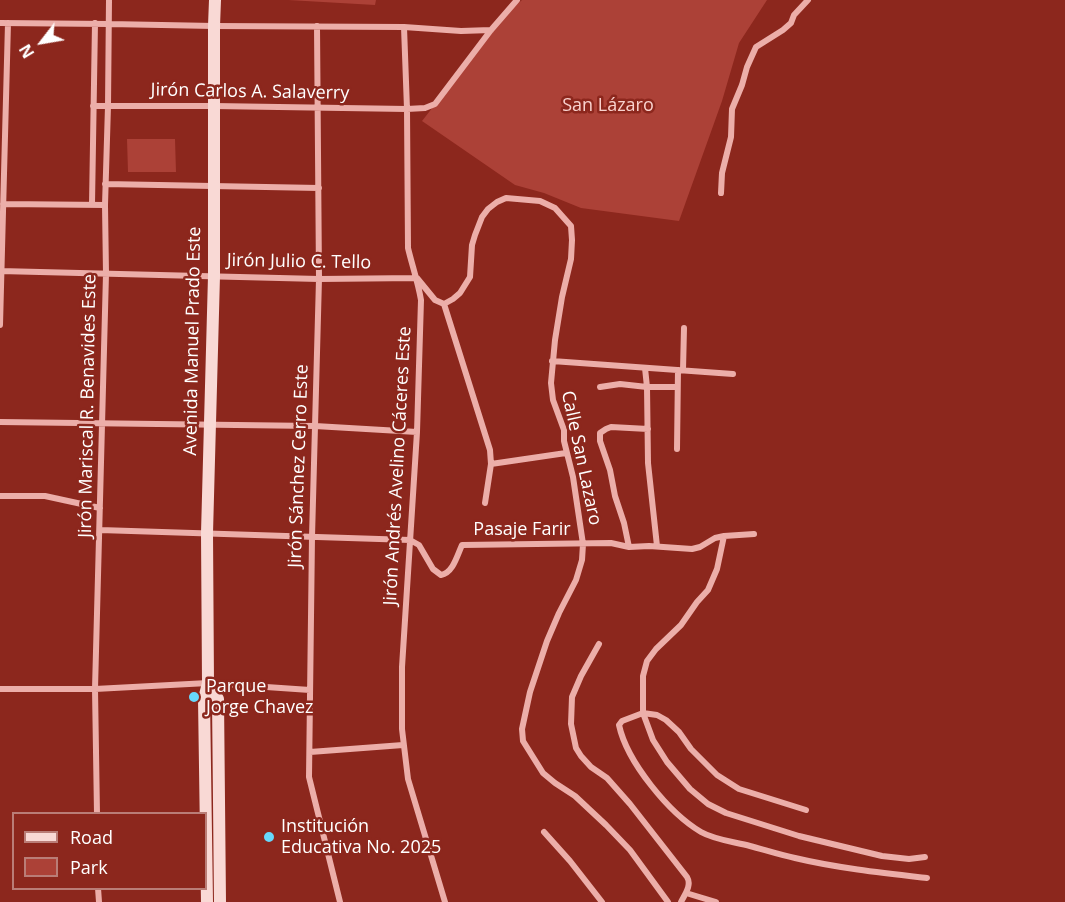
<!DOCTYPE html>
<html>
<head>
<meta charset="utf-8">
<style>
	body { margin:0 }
	#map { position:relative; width:1065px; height:902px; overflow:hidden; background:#8c271d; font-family:"Open Sans",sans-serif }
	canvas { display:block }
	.legend { position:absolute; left:12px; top:812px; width:195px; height:78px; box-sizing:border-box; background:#8c271d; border:2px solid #ba7d77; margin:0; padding:8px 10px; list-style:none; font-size:18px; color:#fff }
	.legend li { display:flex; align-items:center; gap:12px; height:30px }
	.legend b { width:30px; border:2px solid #ba7d77 }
	.north { position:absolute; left:12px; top:12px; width:60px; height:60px; -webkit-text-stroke:4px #8c271d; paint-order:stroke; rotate:239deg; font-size:16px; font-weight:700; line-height:24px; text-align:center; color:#fff }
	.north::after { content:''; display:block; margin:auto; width:21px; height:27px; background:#fff; clip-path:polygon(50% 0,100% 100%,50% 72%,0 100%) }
</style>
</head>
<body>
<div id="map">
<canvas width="1065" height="902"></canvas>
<ul class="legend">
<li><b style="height:8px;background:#f9d9d5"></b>Road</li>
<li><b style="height:16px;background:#ac4137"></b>Park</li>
</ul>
<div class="north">N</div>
</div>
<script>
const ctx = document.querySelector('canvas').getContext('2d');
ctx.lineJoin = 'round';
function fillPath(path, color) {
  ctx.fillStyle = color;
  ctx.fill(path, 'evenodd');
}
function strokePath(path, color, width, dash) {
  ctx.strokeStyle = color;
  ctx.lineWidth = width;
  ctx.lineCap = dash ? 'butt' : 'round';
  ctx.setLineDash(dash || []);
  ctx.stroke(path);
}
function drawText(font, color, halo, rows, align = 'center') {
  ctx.font = font + ' "Open Sans",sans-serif';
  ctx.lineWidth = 5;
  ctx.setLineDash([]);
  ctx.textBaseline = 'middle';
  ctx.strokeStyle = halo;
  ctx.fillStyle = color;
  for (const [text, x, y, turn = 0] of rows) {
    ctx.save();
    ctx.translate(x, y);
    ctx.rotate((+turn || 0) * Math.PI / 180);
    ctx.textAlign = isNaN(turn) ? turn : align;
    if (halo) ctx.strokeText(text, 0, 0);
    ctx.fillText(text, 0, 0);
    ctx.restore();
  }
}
fillPath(new Path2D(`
	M288,0H376L375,5Z
	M522,0H767L739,43L722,101L679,221L581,208L544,193L515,185L422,121L505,15Z
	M127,139H175L176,172H128Z`), '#ac4137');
strokePath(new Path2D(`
	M0,23L109,24L214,26L404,27L461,31L491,30
	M317,26L319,279L312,537L309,777L340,902
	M404,27L407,109L408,248C412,265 418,282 421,300L417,432L402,667V729L408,779L445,902
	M93,106H214L407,109L425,108L435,104L491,30L517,0
	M105,184L319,188
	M721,193L722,173L731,137L732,109L742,85L747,67L756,47L783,30L791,23L794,15L808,0
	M3,204L105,205
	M92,204L95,23
	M0,271L319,279L417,278L435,300L444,304L453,299L460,293L470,277L472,245L475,235L482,217L488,209L497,202L506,198L540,201L555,208L571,226L572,240L571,259L562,297L555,340L551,383L553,400L564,430V441L573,477L583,544L582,560L576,580L559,613L547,641L530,692L522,729L523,741L543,773L555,783L575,796L606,825L630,850L668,902
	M444,304L490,450L491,464L485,503
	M0,325L8,23
	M552,361L733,374
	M645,368L647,387L648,463L657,546
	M683,370L684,328
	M600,387L620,384L647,387H677
	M0,422L315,426L417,432
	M677,449L678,370
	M491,464L566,453
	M0,496H45L100,508
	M100,530L410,540L419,545L433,569L441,575C453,573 457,556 462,545L611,543L629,547L649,546L692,549L700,547L715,538L724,536L754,534
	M724,536L717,569L708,590L697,602L681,625L656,649L647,661L643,676V713L653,740L667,762L690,789L708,804L726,813L799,836L882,856L909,859L925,857
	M629,547L624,523L615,496L610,470L600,441V433L606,429L611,427L648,429
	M599,644L581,676L572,697L571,724L576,748L581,756L591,767L607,778L630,804L687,877C692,885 685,894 681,902
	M0,689H95L208,683L310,690
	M310,752L403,745
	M806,810L739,789L717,775L691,749L679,732L666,720L657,715L643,713L622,721L619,725C627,762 669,813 701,832C715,840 735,842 750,846C765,850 780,855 795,858C837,868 883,873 927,878
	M97,814L95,689L106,274L105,205L108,106L109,0
	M544,832L570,861L602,902
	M98,888L99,902
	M686,893L716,902`), '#ecaea9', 6);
strokePath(new Path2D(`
	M208,683L218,699L220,902
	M207,902L204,699L208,683L207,533L214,276V26L215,0`), '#f9d9d5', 12);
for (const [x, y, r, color] of [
	[194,697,6,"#67d8fc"],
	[269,837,6,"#67d8fc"]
]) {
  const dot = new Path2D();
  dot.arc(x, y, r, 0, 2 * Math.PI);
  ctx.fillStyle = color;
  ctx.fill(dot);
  strokePath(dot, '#8c271d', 2);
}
drawText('18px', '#fff', '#8c271d', [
	["Jirón Carlos A. Salaverry",250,92,1],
	["Jirón Julio C. Tello",299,262,1],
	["Avenida Manuel Prado Este",193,341,-89],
	["Jirón Mariscal R. Benavides Este",88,406,-89],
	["Calle San Lazaro",581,458,78],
	["Jirón Sánchez Cerro Este",299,466,-88],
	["Jirón Andrés Avelino Cáceres Este",398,466,-87],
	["Pasaje Farir",522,530]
]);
drawText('18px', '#f9d2ce', '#8c271d', [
	["San Lázaro",608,106]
]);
drawText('18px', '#fff', '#8c271d', [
	["Parque",206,687],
	["Jorge Chavez",206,708],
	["Institución",281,827],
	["Educativa No. 2025",281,848]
], 'left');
</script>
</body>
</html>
